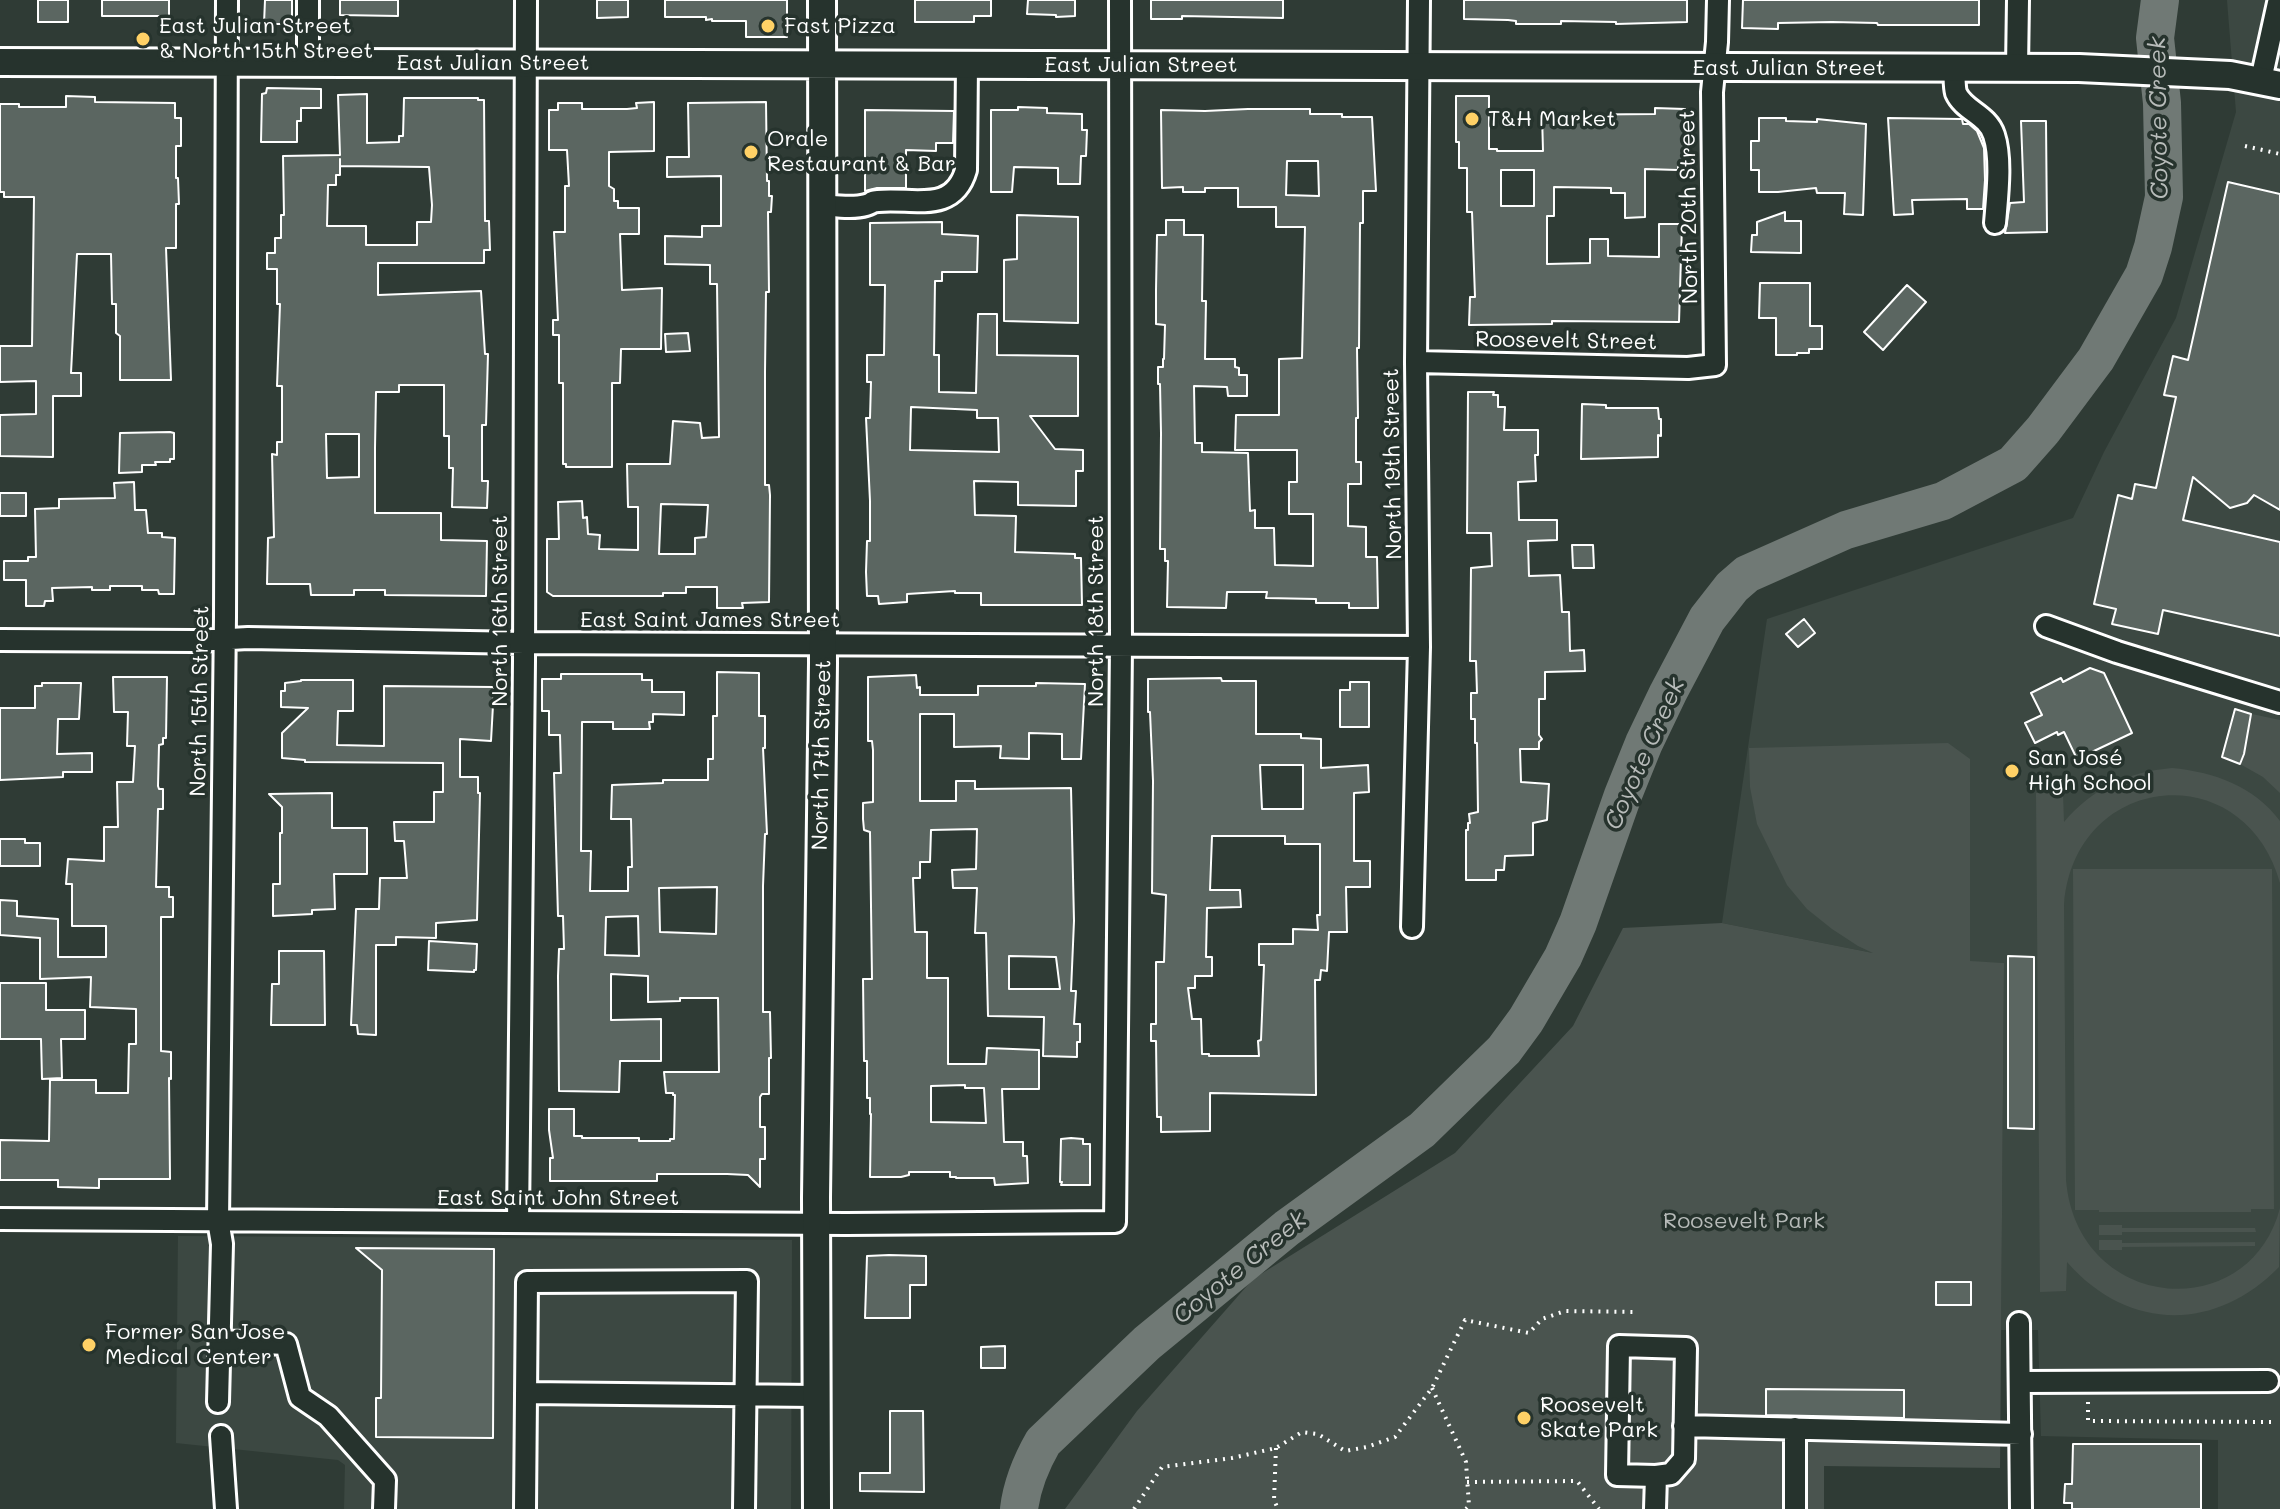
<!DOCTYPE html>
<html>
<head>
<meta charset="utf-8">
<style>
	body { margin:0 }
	canvas { display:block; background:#2f3b35 }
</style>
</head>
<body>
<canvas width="2280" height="1509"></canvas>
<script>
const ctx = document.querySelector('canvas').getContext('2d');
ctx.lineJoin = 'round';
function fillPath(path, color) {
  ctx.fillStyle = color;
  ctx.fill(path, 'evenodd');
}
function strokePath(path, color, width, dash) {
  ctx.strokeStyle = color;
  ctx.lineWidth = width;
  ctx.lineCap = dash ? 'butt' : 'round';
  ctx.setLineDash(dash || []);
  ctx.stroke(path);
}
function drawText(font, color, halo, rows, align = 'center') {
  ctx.font = font + ' Mali,sans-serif';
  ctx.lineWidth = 7;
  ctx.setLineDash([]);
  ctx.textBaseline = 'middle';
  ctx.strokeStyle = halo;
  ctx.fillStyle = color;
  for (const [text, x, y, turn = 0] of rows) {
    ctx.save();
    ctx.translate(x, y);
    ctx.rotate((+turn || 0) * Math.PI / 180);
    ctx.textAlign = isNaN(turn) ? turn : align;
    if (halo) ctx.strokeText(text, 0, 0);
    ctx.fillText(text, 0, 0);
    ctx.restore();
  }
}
fillPath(new Path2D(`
	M2227,0H2280V1509H2218V1440L2041,1436L2038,1330H2001L2004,963L1913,961L1722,923L1767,619L2073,518L2104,452L2176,318L2236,112Z
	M178,1236L792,1240L791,1509H344L345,1465L338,1460L176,1443Z`), '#3c4842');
fillPath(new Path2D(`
	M2252,714L2280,720V793L2263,777L2240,764Z
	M1948,743L1970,759V961L2004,963L2000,1468L1824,1466V1509H1065L1137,1411L1253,1279L1455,1153L1573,1026L1623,928L1722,923L1873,953L1858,946L1832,929L1807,909L1787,885L1757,824L1750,787L1749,748Z
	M2172,768C2214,772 2254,786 2280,821V883C2245,755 2075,771 2064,904L2066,1180C2077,1312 2249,1327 2280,1208L2279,1267C2216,1332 2128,1332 2067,1262L2066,1291L2040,1292L2036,793H2063L2064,822C2093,788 2128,772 2172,768Z
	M2073,869H2272L2274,1209H2251V1212H2099V1210H2075Z
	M2099,1225H2122V1228H2255L2256,1232H2122V1235H2099Z
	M2099,1240H2122V1243L2255,1242V1246L2122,1247V1250H2099Z`), '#4a544f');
strokePath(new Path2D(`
	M1019,1509C1022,1485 1031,1463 1043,1442L1147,1343L1287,1228L1422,1130L1504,1050L1526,1020L1563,957L1578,923L1623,795L1644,743L1668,693L1707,619L1732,587L1747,574L1846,530L1943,501L2013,464L2043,430L2096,359L2144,275L2153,247L2164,197L2162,103L2155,38L2160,0`), '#707975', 38);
const building = new Path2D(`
	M38,0H68V22H38Z
	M102,0H169V16H102Z
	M265,0H292V24H264Z
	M340,0H398V16L340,15Z
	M597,0H628V17L597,18Z
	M665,0H787V37H746V21H712V19L706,20V17H665Z
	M915,0H991V16H974V22H915Z
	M1028,0H1075V16L1056,17V15L1027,14Z
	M1151,0H1283V18L1182,16V19H1151Z
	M1464,0H1687V22L1616,24V22L1561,21V24H1516V21L1508,20L1464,19Z
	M1743,0H1979V25H1878L1877,23L1832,22L1778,23V29L1742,28Z
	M267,88L321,89V108H301V121H297V142H261L262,94L266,93Z
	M367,94V143L399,142V136H403L404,98H478V100H484L485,221H489L490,250H484V263H378V295L481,291L485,354H488L486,425H482V481H488L487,508L452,507L453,468H449V436H444V385H399V392H376L375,448V513H441V540L487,541L486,596L385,595V590H354V595H311L310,584H267L268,538L274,537L272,454L277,455V442H282V386H277L280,304H277V269H267V253H275V238H281V215H284L283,156L340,155L338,95ZM340,159V166L429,167L432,205L431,222H417V245H366V226H327L328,185H336V175H340ZM326,434H359V477L327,478Z
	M66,96L95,97V102L175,103V118H181V146H176V178H178L179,204H176V248H166L171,380H120V336L116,333V304H112L111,254H77L71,373H81V396H53V457L0,456V415L36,414V381L0,382V346H32L34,197H4V192H0V104H19V107H66Z
	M1456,96H1489V149H1497V151H1543L1542,115L1655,114V108L1685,109L1683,167H1678V170L1645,169V217L1625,218V193H1611V188L1554,187V216H1547V264L1590,263V239H1608V256L1659,257V224H1682L1679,322L1552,321V324L1469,325L1470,297H1475L1472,212H1467V168H1459V142H1456ZM1501,170H1534V206H1501Z
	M654,102V151L609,152V186L614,189V201H618V208H639V234H620L622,290L662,288L661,349H621L620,383H612V467H566V464H563V383H559V335H553V320H558L554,232H565V186H569L567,150H549V110H558V103H582V109H627L637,108L636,103Z
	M766,102L767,181H769V196H772L771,212H768L769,292H766L765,372V485H769L770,495L769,602L742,603L743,608H717V587H686V593H663V596H553L547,592V539H559L558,502L582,501L583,518L587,517L588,534L600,535L599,549L638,550V507H628L627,464H670L673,421L700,423L702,438L719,437L717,284H710V265L665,264V236L702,237V226H721V176L667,177V157H689L688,103ZM661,504L708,505L706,537L695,538V554H659Z
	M1018,107L1047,108V113L1082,114V130H1087L1086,156H1081L1080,184H1058V168L1014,167L1012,192H991V110H1018Z
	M1248,109H1310V114H1342V117H1372L1376,191H1363V223H1360L1359,348H1357L1358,418H1356V462H1361V484H1348V526L1366,527V557H1377L1378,608H1349V603H1316V599L1266,598L1267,592H1227L1226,608L1167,607L1168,561H1165V549H1160L1161,433L1160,384H1158V367H1163V359H1164L1165,325L1156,324V290L1157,235H1166V220H1184V235H1203L1202,301H1206L1205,359H1235V367L1239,368V375H1247V396H1228L1227,387L1194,386L1195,443H1202V452L1248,453L1250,511L1255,510V528H1274L1275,565L1313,566V514H1289V482H1297V450H1235L1236,415H1279V359L1302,358L1305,227H1276V207H1238V188H1205V192H1183V187L1162,188L1161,110L1205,111ZM1287,161H1318L1319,196L1286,195Z
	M865,110L954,111L953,143H936V151L906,150V188H877L865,191Z
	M1759,118H1786V121L1817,122V119L1866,124L1863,215L1844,214L1845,193H1817L1816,188L1778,192H1759V170H1751V141H1759Z
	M1888,118L1962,119L1963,124H1969L1977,131L1984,148L1985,180L1983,209H1967V199L1912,200L1913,214L1894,215Z
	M2021,121H2046L2047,232L2005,233L2010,203L2024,202Z
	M2228,182L2280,194V510L2254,495L2247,503L2230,508L2193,477L2183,520L2280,542V636L2163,610L2158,634L2112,624L2116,609L2094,604L2118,495L2132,499L2135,484L2156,488L2176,397L2164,395L2173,356L2188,360Z
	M1785,212V221H1801V253L1751,252L1752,235H1757V222Z
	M1017,215L1078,217V323L1004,321V260L1017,259Z
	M942,222V234L978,236L977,272H942V281H935L934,355H939V392L976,393L978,314H997V355L1078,356V416H1030L1055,449L1083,450V471H1076V506L1018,505V482L974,481L975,515L1016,516L1015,552L1075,554V558H1081L1082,605H981V593H955V591L907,594V602L879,604L878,596H867L866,572L867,541H870V501L866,418H870L871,382H867V355H884L885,285H870V223ZM911,407L977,410V418H998L999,452L910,450Z
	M1760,283H1810V326H1822V349H1809V353H1797V355H1776V318H1759Z
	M1907,285L1926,302L1883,350L1864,332Z
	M688,333L690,351L666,352L665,334Z
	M1468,392H1494L1493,395H1498V407H1505L1504,430H1538V455H1535L1536,481L1518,482L1519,520H1557V540L1528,541L1529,576L1560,575L1562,612H1569L1570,651L1584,650L1585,671L1545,672V699H1539V735L1542,739L1539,742V749H1520L1521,782L1549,784L1547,820L1533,823V855L1505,856L1504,870H1496V880H1466V830H1468V823H1470L1469,814L1478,812L1477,743H1475V719H1471V693H1477L1476,661H1470L1471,568L1492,566L1491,533H1467Z
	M1582,404L1606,405V408H1658L1659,419H1661V436L1658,435V457L1581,459Z
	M170,432L174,433V459H170V462H155L156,465H142V472L119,473L120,433Z
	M134,482L135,510H146L148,533H162V537L175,538L174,594H159L158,590H142V586H110V590H92V587L52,588L53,601H45L44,606H26V580H4V561H28V557H36L35,509L59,508V499L115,498L114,483Z
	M0,493H26V516H0Z
	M1572,545H1593L1594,568H1573Z
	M1804,619L1815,633L1798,647L1786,634Z
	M2090,668L2104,673L2132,733L2077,759L2064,732L2058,735L2057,732L2035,743L2025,723L2042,715L2031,693L2061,678L2063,682Z
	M717,672L759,673V716H765V748H763L767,834H765L763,886V1012H770L771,1058H769V1094H762L760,1097V1127H765V1159H760V1187L748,1175L727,1174H657V1181H550V1158H553L549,1130V1109H574V1136H582V1138H639V1141H670V1139H674L675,1095H673V1093H666L664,1072H719L718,998H680V1001L648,1002V976L611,974V1020L661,1019V1061H620L619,1092L559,1091L558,976L559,949H564L563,916H558L554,773H561L560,735H549V711H542V679H561V674H642V680H652V692H684V715L653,714V722H649L650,729H613V722H582L581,851H591L590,891H628V867H632L631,819H611L612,785L663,783V780H708V759H713V716H717ZM717,887L716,934L660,932L659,888ZM638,916L639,956L605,955L606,917Z
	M916,675L917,688L920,687V695H978V686H1036V683L1085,684L1081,759H1062V734L1029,733V759L1000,758L1001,746L954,747V714H920V801H956V781H975V789L1071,788L1074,921L1071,991H1076L1074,1024H1080V1042H1077V1057L1043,1056L1044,1017L988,1016L986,933H975L977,888H953L952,870L976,869L977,829L931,830L930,862H920V878H913L915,932H927V978H948V1064H986L987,1048L1039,1050V1089H1002L1004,1142H1023V1156H1027L1028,1183L995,1185L994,1178H956V1177H950V1172H909V1175L901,1177H870L871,1114H870V1098H867V1061H864L863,979H872L870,832L864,830L863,819V803L873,802V750L872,741H868V677ZM1009,956L1056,957L1060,989H1009ZM965,1085V1088H984L986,1123L931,1122V1086Z
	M113,677H167L166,738H163V744L159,745L158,786L159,789H163V809H158L156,887H169V897H173V917H161V1051L171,1052V1079L169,1078L170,1179H99V1188L58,1187V1180H0V1140L49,1141L50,1080H96V1093H128L129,1044H136V1009L90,1007L91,977L40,979V938L0,935V900L17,901V916L58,919V957H106V926H72V884H66L68,859L104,861V827H118L117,782H133L135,746H127L128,712H114Z
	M1221,678L1222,681H1256V734H1301V738L1321,739V768L1368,765L1369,792L1354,793V861H1370V887H1346L1347,932H1329L1327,971L1321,970L1320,980H1315L1316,1095L1210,1093V1131L1161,1132V1117H1157L1156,1041H1151V1024H1156V962H1164L1166,895L1152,893L1153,781L1150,712H1148V679ZM1260,765H1303V809H1262ZM1212,836H1285V844H1320V915H1317L1318,930L1293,929V944H1259V965H1264L1261,1040L1258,1041L1259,1056H1209V1054H1202L1201,1019H1192L1188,988H1195V976H1212V957H1206L1207,908L1241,907L1240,890H1210Z
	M301,680H353V711H338L337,745L384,746V686L494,687L491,741L460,739V777H478V793H480L477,920L436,923V938L396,937V945H376V1035L358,1034L357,1025H351L356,909H379L380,878H407L404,841H395L394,822H434V792H443V763L305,762V760L282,758V733L308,708L281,707V691H285V683L301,681Z
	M1350,682H1369V727H1340V690H1350Z
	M42,683H81L79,719H58L57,754L92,753V772H63V777L0,780V708H35V686H42Z
	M2235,709L2251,714L2244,754L2240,764L2222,757Z
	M332,793V828H367V874H334L335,909L312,910V914L273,916V884H280V833H282V807L269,794Z
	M0,839H25V843H40V866H0Z
	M429,941L477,944L476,970H474V972L428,970Z
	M279,951H324L325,1025H271L272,984H279Z
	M2008,956L2034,957V1129L2008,1128Z
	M0,983H46V1010H85V1039H61L62,1078L42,1079L41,1039H0Z
	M1071,1138L1083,1139V1144H1090V1185H1061L1062,1182H1060L1061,1139Z
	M356,1248L494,1249L493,1438L376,1437V1398H381L382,1270Z
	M889,1255L926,1256V1285H910V1318H865L867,1256Z
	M1936,1282H1971V1305H1936Z
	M1005,1346V1368H981V1347Z
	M1766,1389L1904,1390V1418L1766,1415Z
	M890,1411H923L924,1492L860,1491V1473H890Z
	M2073,1444H2201V1509H2072V1503H2064L2065,1484H2072Z`);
fillPath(building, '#5b6661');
strokePath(building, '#fff', 2);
const minor = new Path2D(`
	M308,63V0
	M1954,68C1955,75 1954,86 1956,93C1964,111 1987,114 1994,135C2002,159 1997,198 1995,223
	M2017,68L2018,0
	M2261,80L2278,3
	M821,205C835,206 853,209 866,205C876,202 868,202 878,201C912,197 953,215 966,170L967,64
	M1416,362L1688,368L1715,365L1712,92L1717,42L1718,0
	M2046,626L2117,652L2280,702
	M0,640L195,641L248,638L524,643L1419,647
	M1412,927L1419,647L1416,362L1419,0
	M0,1219L846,1224L1115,1222L1121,647L1120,0
	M518,1221L524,661L526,0
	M2019,1323L2021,1509
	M220,1341L286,1344L300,1397L328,1416L385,1480L384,1509
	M1619,1346L1686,1348L1684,1459L1671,1474L1656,1476L1617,1475Z
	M2020,1382L2268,1381
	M526,1393L816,1396
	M218,1402L222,1244L218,1220L225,617L227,0
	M1684,1426L2021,1434
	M1795,1428V1509
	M221,1436L226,1509
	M525,1509L527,1282L747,1281L744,1509
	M1655,1509L1656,1476`);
const major = new Path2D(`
	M0,62L2079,68L2230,75L2280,85
	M817,1509L816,1197L823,663L822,0`);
strokePath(minor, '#fff', 26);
strokePath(major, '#fff', 32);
strokePath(new Path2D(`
	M2245,146L2280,154
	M1432,1388L1466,1462L1469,1506L1466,1509
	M2088,1402V1421L2276,1422
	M1276,1448L1274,1500L1278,1509
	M1467,1482L1577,1481L1599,1509
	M1134,1509L1162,1467L1232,1458L1276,1448L1302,1432L1318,1434L1345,1451L1367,1447L1395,1437L1432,1388L1465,1320L1529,1333L1542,1319L1565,1311L1638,1312`), '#fff', 4, [2, 6]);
strokePath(minor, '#26332d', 20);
strokePath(major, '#26332d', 26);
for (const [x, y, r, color] of [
	[768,26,8,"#ffd166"],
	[143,39,8,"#ffd166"],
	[1472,119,8,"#ffd166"],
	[751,152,8,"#ffd166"],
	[2012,771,8,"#ffd166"],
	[89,1345,8,"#ffd166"],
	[1524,1418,8,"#ffd166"]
]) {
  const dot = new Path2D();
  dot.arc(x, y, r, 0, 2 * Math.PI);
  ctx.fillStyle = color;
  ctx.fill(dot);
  strokePath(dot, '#26332d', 3);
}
drawText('22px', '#fff', '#26332d', [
	["East Julian Street",159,26],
	["& North 15th Street",159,51],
	["Fast Pizza",784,26],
	["T&H Market",1488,119],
	["Orale",767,139],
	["Restaurant & Bar",767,164],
	["San José",2028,758],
	["High School",2028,783],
	["Former San Jose",105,1332],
	["Medical Center",105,1357],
	["Roosevelt",1540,1405],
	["Skate Park",1540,1430]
], 'left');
drawText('22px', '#fff', '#26332d', [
	["East Julian Street",493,63],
	["East Julian Street",1141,65],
	["East Julian Street",1789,68],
	["North 20th Street",1689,207,-91],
	["Roosevelt Street",1566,341,1],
	["North 19th Street",1393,464,-91],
	["North 16th Street",500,611,-90],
	["North 18th Street",1096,611,-90],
	["East Saint James Street",710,620],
	["North 15th Street",200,701,-89],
	["North 17th Street",822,755,-89],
	["East Saint John Street",558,1198]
]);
drawText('22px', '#b7bbb9', '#26332d', [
	["Roosevelt Park",1744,1221]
]);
drawText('italic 24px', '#b8bcba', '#26332d', [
	["Coyote Creek",2159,118,-91],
	["Coyote Creek",1645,754,-66],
	["Coyote Creek",1240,1268,-39]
]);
</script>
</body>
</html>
